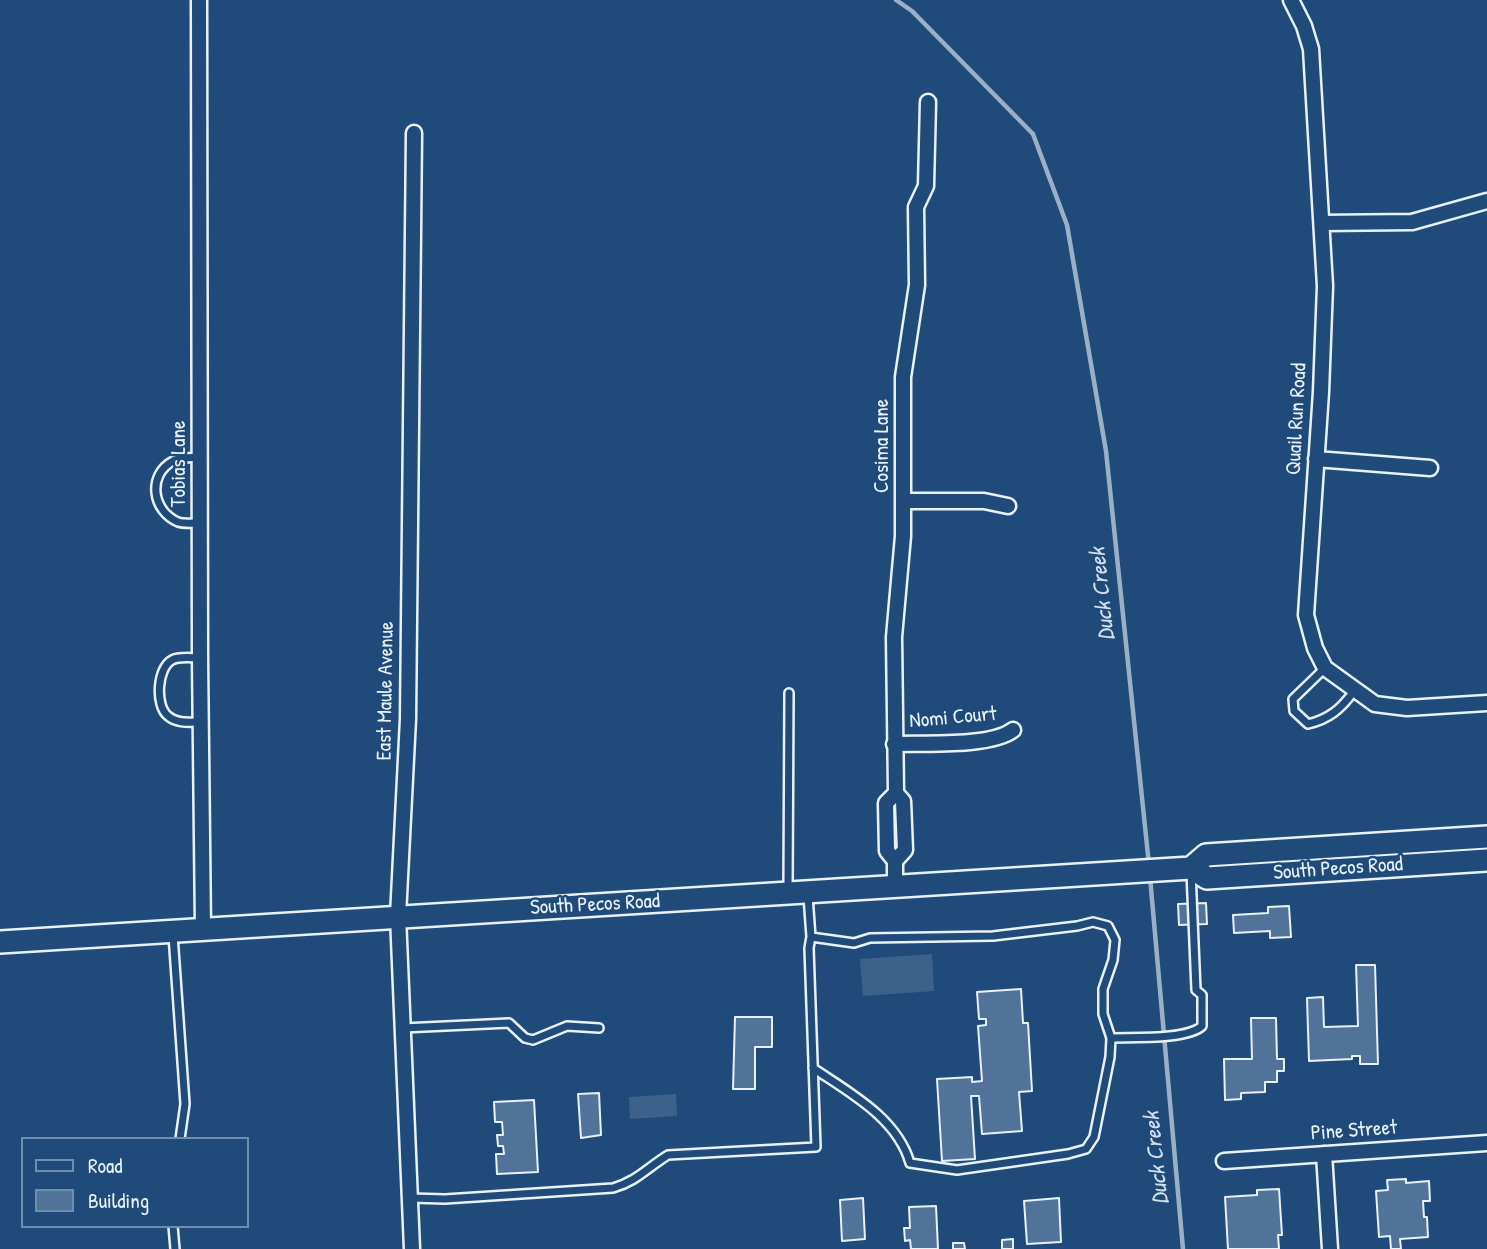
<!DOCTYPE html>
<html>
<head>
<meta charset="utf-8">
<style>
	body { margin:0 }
	#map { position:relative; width:1487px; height:1249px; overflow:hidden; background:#1f4a7a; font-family:"Patrick Hand",sans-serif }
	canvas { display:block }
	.legend { position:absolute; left:21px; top:1137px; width:228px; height:91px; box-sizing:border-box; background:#1f4a7a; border:2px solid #6f8dac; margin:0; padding:9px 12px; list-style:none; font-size:21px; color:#e8f1f8 }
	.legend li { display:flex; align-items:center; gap:14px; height:35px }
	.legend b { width:35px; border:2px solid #6f8dac }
</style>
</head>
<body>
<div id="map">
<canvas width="1487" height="1249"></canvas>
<ul class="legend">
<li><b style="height:9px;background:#1f4a7a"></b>Road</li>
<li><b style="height:19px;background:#517399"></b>Building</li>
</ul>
</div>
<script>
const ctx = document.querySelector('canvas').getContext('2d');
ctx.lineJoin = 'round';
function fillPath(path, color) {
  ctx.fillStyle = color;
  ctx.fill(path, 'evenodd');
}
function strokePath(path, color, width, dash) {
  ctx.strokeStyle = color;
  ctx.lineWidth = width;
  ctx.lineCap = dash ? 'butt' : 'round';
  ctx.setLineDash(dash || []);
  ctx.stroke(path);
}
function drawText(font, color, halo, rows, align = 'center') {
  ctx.font = font + ' "Patrick Hand",sans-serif';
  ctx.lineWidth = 5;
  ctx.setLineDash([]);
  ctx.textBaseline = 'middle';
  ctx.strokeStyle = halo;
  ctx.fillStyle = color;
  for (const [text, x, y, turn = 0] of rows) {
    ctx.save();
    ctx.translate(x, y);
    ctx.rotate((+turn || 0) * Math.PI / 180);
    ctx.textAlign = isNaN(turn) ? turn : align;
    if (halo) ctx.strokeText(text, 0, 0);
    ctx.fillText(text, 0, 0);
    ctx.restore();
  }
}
fillPath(new Path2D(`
	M932,954L934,991L863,996L860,959Z
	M676,1094L677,1116L630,1119L629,1097Z`), '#3c628c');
strokePath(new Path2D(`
	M896,0L912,11L1033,134L1067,225L1106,451L1149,865
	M1150,877L1183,1249`), '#9ab0c7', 4.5);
const building = new Path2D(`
	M1206,903L1207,924L1179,925L1178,904Z
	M1289,906L1291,937L1270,938V931L1234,933L1233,915L1268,913V907Z
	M1356,965H1375L1378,1064H1360V1056H1352V1059L1309,1061L1307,998L1323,997L1324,1027L1358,1026Z
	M1021,989L1023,1023H1028L1032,1091L1019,1092L1022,1131L982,1134L979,1096H971L975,1159L942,1161L937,1079L972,1077V1082L982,1081L978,1026L986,1025V1019H979L977,992Z
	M735,1017H772V1047H755V1089H733Z
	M1251,1018H1276L1277,1059H1284V1071H1277V1082H1265V1092L1241,1093V1099L1225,1100L1224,1059H1252Z
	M599,1093L601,1135L581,1138L578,1094Z
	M534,1100L538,1172L497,1174L496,1154H504L503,1146H498L497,1135H503L502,1122H495L494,1102Z
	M1406,1179V1183L1429,1181L1430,1201H1423L1424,1217H1427L1428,1237L1400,1239L1401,1249H1391L1390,1236L1379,1237L1376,1191L1388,1190L1387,1180Z
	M1279,1189L1282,1235H1278L1279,1249H1228L1225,1197L1257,1195V1190Z
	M863,1198L865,1239L842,1241L840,1200Z
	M1059,1198L1061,1242L1027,1244L1024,1201Z
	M936,1206L938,1249H911L910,1240L905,1241L904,1228H910L909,1207Z
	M1013,1239V1249H1002V1240Z
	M953,1243H964L965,1249H953Z`);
fillPath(building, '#517399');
strokePath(building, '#e8f1f8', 2);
const service = new Path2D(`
	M200,457C191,458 180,457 173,461C147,475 152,511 178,522C184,524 193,523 200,523
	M200,658C192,658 179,656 172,660C157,668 155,706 168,716C177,724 190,722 201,722
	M1325,668L1293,699L1294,711L1308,724C1329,719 1341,709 1354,691
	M788,889L789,693
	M173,935L185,1104L180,1139
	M811,937L854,943L870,938L993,936L1077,926L1093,922L1108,926L1115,940L1113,960L1103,989V1014L1111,1038L1110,1057L1094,1137L1086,1149L1068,1154L957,1170L910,1163C897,1118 850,1093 813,1068
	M403,1028L509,1023L525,1038L533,1040L567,1026L599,1028
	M1111,1038C1132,1037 1187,1040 1202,1026V995L1196,990L1191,872
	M410,1198L445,1199L613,1188C637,1181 647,1168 668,1155L816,1147L809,948L811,937L808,896
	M173,1226L175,1249`);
const minor = new Path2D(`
	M199,0L200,658L203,929
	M1291,0L1304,26L1311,49L1325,286L1321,392L1306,615L1315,648L1325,668L1375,704L1407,708L1487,703
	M1322,223L1412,222L1487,201
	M1316,459L1430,468
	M903,501H984L1008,506
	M894,744C924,743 991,747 1013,730
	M895,861L905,850L903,801L896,793L894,637L903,536V377L917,285L916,207L926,186L928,102
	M895,886V861L887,851L886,803L896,793
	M1324,1154L1330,1249
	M1224,1161L1487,1143
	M412,1249L398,916L408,719L414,133`);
const primary = new Path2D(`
	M1191,868L1206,855L1487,837
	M0,942L1191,868L1207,878L1487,860`);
strokePath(service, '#e8f1f8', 12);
strokePath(minor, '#e8f1f8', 19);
strokePath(primary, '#e8f1f8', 26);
strokePath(service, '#1f4a7a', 7);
strokePath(minor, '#1f4a7a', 14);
strokePath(primary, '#1f4a7a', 21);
drawText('21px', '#e8f1f8', '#1f4a7a', [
	["Quail Run Road",1297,419,-87],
	["Cosima Lane",882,446,-90],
	["Tobias Lane",179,464,-90],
	["East Maule Avenue",386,691,-89],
	["Nomi Court",953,718,-5],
	["South Pecos Road",1338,869,-4],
	["South Pecos Road",595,905,-3],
	["Pine Street",1354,1131,-4]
]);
drawText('italic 23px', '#d4e1ec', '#1f4a7a', [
	["Duck Creek",1103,594,-96],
	["Duck Creek",1157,1158,-96]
]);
</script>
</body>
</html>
